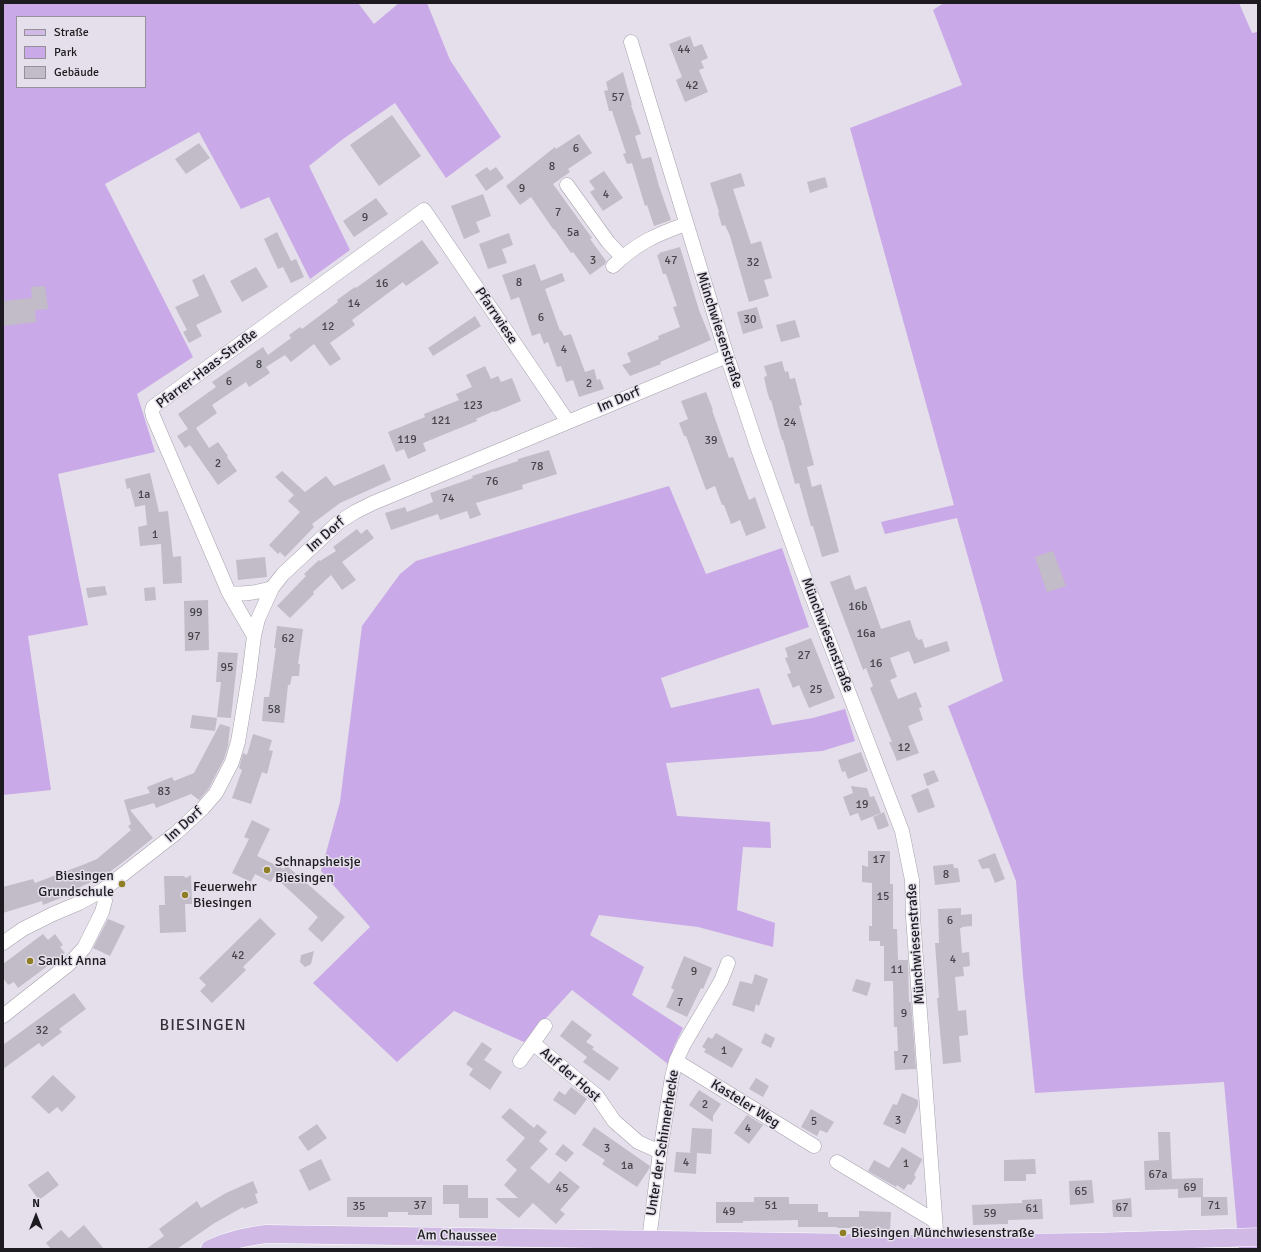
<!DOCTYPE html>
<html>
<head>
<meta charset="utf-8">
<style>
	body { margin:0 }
	#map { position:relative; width:1261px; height:1252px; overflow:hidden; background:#e4dfea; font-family:Signika,sans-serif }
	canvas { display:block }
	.frame { position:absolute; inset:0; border:4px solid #1d1b20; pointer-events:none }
	.legend { position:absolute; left:16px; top:16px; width:130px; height:72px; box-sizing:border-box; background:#e4dfea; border:1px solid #949199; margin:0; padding:5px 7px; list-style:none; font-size:12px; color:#1d1b20 }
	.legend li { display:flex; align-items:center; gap:8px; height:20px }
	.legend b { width:20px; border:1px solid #949199 }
	.north { position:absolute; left:16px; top:1196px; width:40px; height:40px; -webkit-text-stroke:3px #e4dfea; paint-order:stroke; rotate:0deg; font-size:11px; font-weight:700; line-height:16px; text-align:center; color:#1d1b20 }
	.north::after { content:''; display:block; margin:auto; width:14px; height:18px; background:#1d1b20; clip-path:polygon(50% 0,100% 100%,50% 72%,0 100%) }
</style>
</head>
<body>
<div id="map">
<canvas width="1261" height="1252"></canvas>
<div class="frame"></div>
<ul class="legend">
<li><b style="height:5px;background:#d0bae5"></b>Straße</li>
<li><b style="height:11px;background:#c9a9e7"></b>Park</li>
<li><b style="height:11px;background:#c1bcc7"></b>Gebäude</li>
</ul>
<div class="north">N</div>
</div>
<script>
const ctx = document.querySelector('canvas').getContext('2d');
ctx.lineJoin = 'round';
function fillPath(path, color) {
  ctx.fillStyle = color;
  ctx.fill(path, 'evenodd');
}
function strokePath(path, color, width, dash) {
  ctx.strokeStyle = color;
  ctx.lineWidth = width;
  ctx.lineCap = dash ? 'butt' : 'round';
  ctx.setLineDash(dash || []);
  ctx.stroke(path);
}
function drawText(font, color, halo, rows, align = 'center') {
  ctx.font = font + ' Signika,sans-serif';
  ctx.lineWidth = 3;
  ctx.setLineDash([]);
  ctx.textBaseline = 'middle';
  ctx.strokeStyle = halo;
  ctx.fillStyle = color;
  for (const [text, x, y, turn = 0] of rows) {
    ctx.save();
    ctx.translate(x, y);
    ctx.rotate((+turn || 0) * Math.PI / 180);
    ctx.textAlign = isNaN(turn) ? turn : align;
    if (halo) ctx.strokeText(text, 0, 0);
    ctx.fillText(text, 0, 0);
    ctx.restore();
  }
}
fillPath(new Path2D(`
	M3,3H358L374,24L399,3H427L450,60L501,137L446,178L395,103L343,139L309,166L350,250L310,279L269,197L241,209L199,132L105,184L193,357L137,394L155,452L58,474L88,625L28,636L51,790L3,795ZM17,17H145V87H17Z
	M944,3H1239L1252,33L1258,32V1249H1239L1224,1082L1035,1093L1023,976L1016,881L948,706L1003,681L957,518L885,534L881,522L954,505L850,128L962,85L933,10Z
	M669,486L706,574L782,548L809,627L661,678L671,708L759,688L772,725L813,718L845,709L855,741L822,751L666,763L677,816L770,822L771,848L743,847L737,910L775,923L773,947L698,927L599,915L590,935L644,967L632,995L683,1028L675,1044L668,1064L572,990L524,1042L454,1011L397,1062L313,983L370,927L321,871L340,802L362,626L400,574L416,561Z`), '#c9a9e7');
fillPath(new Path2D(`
	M690,36L694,47L702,44L708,58L701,61L704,68L699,70L708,92L685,102L676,80L682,77L669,44Z
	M623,72L632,105H631L641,134L635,136L642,159L651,157L659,186L671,220L654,226L647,205L645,206L632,163L627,164L623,154L626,153L612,111H609L604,91L608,90L606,82Z
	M392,115L421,156L379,186L350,145Z
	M579,134L592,153L568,169L570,172L553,184L592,238L590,239L606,261L605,264L590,275L573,252L571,253L554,229H553L531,197L520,205L506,186L555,147L556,149Z
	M199,143L210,158L186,174L175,159Z
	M487,167L490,171L496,167L504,178L486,191L475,175Z
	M604,171L623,198L603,211L590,192L595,189L589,181Z
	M741,173L745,186L733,189L751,244L761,241L772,278L764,280L769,296L749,302L730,236L725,225L722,226L718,213L719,212L710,183Z
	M825,177L828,187L810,193L807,182Z
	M483,194L491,216L476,222L480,232L464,239L451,206Z
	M376,198L388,214L354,237L343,221Z
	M277,232L291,261L296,259L304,277L291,283L283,267L278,269L264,239Z
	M509,233L513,245L502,249L507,263L488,269L479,244Z
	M422,240L439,263L406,286L403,282L352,320L355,325L330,343L341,359L330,366L314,344L291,362L285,355L266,367L270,373L249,387L246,382L212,405L217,413L196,428L209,448L218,442L228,456L227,457L237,471L218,485L190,445L185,448L177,436L188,429L178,414L216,387L212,382L263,347L268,355L291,338L289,335L300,327L302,329L338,302L337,300L355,287L356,288Z
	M680,247L699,310L711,340L660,362L661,364L648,369L630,376L622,365L631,362L627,353L659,339L658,336L680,327L673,307L677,306L666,274H663L657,255L660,254L659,253Z
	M535,264L541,281L562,273L565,281L545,289L560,331L561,330L564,336L571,334L585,372L594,369L597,380L600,379L604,389L579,397L573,380L566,382L561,366L557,367L548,342L544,344L540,333L532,336L519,297L511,300L502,275Z
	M256,267L268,287L242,302L230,281Z
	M204,274L222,312L196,325L202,336L189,343L183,332L187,330L175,307L199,296L192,280Z
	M45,286L48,309L35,310L36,322L3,326V301L32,298L31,287Z
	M757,307L763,328L743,334L737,312Z
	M475,316L481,326L433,356L428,348Z
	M795,320L800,337L781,342L776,325Z
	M782,361L785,372L788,371L790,379L795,378L802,405L799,406L814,465L807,467L812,487L821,484L839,552L822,557L813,526H811L799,483L795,484L783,440H782L771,400L770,401L767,391L764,377L767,376L764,366Z
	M485,366L491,379L498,376L501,382L512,378L521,401L495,412L494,411L476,419L477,421L423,443L426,451L408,459L404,449L396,452L388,432L425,417L424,414L459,400L456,394L472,387L466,375Z
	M706,392L713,410H712L729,458L733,457L749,500L755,497L766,528L746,536L740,520L731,524L724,505H722L715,486L706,490L686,436H684L679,423L688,419L681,401Z
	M549,450L557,474L522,485L523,489L476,503L481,515L470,519L467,511L440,520L438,514L391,530L385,513L405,507L407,512L433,502L430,493L473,478L472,476L518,461V459Z
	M384,464L391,480L340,503L312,524L314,527L285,557L280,552L278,554L269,545L300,512L288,501L294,495L275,477L282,471L305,492L326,476L334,486Z
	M150,473L159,512L168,511L173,557L181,556L182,583L163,584L161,544L140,546L138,527L147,525L145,505L135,507L130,488L127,489L125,479Z
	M357,529L361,534L367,529L374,538L342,562L356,580L342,590L331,575L313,592L314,594L290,618L277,606L306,576L304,574L319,560L320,561L336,551L333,547Z
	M1053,551L1066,586L1047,592L1035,557Z
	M265,557L267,577L238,580L236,560Z
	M850,575L855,590L866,586L881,629L910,620L916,638L917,637L918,640L922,639L925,648L947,641L950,651L914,664L909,651L890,658L897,677L890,680L898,699L916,692L922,707L919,708L923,720L908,726L919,753L897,761L889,742H892L870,688L873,686L866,668L863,670L830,582Z
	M105,586L107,595L88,598L86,588Z
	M155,587L156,600L145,601L144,588Z
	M208,600L209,650L185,651L184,601Z
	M277,626L303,629L298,664H300L299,676H292L290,685H288L284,723L262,721L264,697H269L276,648H274Z
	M811,638L835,698L809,708L799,685L793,688L787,674L791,673L785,658L788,657L785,648Z
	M218,652L238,653L231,718L217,717L221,682H216Z
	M192,715L217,718L215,731L190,728Z
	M220,724L230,727L228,746L224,759L209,788L199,800L191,794L156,808L154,803L130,810L153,838L127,859L106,875L70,892L71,894L43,905L42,901L3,913V887L33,879L35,883L85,864L97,859L131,830L128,826L131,824L124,800L150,793L147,787L172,777L174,781L194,773Z
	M253,734L272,740L269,750L273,751L267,774L262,772L251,804L232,798L242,770L239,768L243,753L247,755Z
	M861,752L868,771L848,779L845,771L842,772L838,760Z
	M934,770L939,781L927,786L923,774Z
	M851,786L867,788L870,797L874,796L881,813L861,821L858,813L850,816L843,797L853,793Z
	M928,788L935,807L918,813L911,795Z
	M884,812L889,826L878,830L873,817Z
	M252,820L270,829L257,856L284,869L286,865L345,917L322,942L308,929L318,917L274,876L271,882L255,874L251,882L232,873L249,839L244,837Z
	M868,851H890V884H893V929H897L898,960H908L909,1002H911L916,1069L895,1070L894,1051H898L897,1027H894L893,981H884V946H880V941H869V926H872V883L862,882V865L868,867Z
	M995,853L1005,879L995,883L989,868L982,869L978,860Z
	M953,864L954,868H958L960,882L935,885L933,866Z
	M191,875L192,904H185L186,932L160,933L159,905H165L164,876H184L186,878Z
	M961,908V915L972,914V926L962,927V928H960L962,953L969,952L970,966L963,967L964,976L955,977L958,1011L966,1010L968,1035L959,1036L961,1062L943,1064L937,998H939L935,943H939L938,909Z
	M260,918L276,934L243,967L246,970L212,1003L200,991L206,985L199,978Z
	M108,919L125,926L110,956L93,948Z
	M43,934L48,940L55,934L63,945L60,947L65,953L18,988L14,982L8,985L3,978V964Z
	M314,951L311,964L305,967L300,962L301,955Z
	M684,956L712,968L703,989L701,988L687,1017L666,1007L674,990L671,988Z
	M755,974L768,979L759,1006L756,1004L754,1012L732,1005L740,981L752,984Z
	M856,979L871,983L867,996L852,991Z
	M74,993L86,1009L59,1029L62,1032L42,1047L39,1043L3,1069V1045Z
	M572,1020L592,1035L586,1042L594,1047L592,1049L619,1068L609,1081L583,1062L587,1057L560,1036Z
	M716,1033L743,1049L732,1068L704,1052L706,1049L702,1047L708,1037L712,1039Z
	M765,1033L775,1038L771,1048L761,1043Z
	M482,1042L492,1049L484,1060L502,1072L490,1090L469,1075L473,1069L466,1064Z
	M53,1075L76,1097L62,1112L57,1107L49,1114L31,1097Z
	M756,1078L769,1086L763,1097L749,1089Z
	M571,1087L587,1099L575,1115L553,1100L559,1091L565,1095Z
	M699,1090L721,1104L713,1116V1122L689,1105Z
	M902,1093L918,1100V1105L905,1134L883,1124L893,1104L897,1105Z
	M510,1108L534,1128L537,1124L547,1132L539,1141L548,1149L530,1168L549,1184L560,1171L580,1187L560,1210L565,1214L556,1224L533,1203L519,1218L495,1198H518L504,1185L517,1170L506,1160L525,1138L501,1117Z
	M811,1109L834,1122L827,1133L820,1130L817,1136L801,1127Z
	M747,1115L763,1125L749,1144L734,1133Z
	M317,1124L327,1138L308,1151L298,1137Z
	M594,1127L650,1166L649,1169L637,1187L602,1164L605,1160L582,1145Z
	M692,1128L712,1129L711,1154L697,1153L696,1174L674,1172L676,1152L695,1153H690Z
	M1158,1132H1170L1172,1179L1203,1178V1197L1178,1198V1189L1145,1190L1144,1161L1159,1160Z
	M563,1144L574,1153L566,1162L555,1154Z
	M902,1147L922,1159V1160L914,1175L916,1177L911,1185L908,1184L904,1190L897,1185L896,1187L868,1171L874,1160L889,1168Z
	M321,1159L331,1180L309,1191L299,1170Z
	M1035,1159L1036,1174H1026V1181H1004V1160Z
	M48,1171L59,1185L39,1200L28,1185Z
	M1092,1180L1094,1203L1070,1205L1069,1181Z
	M253,1181L258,1193L255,1194L258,1203L244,1209L243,1207L213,1224L177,1249H146L164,1236L159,1229L197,1201L201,1208L226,1193Z
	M443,1185H468V1198H488V1218H459V1204H443Z
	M347,1197H432V1215H408V1212H388V1217H347Z
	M754,1197H789V1204H818V1212H828V1217H859V1211L891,1212L890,1232L858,1230V1228H837V1227H798V1220L743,1221V1223H716V1202H754Z
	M1201,1197H1227L1228,1215L1201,1216Z
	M1131,1198L1132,1217H1113L1112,1200Z
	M1042,1199L1043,1219L1008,1220V1224L973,1225L972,1205L1022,1203V1200Z
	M84,1225L104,1249H51L46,1243L61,1230L69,1238Z`), '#c1bcc7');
const minor = new Path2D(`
	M631,42L727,356L758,449L804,576L902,831L912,880L913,917L937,1244
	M567,185L608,242L622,257
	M613,266C637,243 655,235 686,224
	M229,593C245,595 257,592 272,588
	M254,636L229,593L153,416L152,411L153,407L424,210L568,422
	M3,943L23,929L53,914L79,903L103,890L176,833L203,808L216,793L232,762L238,742L249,676L254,636L258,619L272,588L283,574L339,522L355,512L373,503L727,356
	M3,1016L69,964L84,948L102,912L105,901L103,890
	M534,1044L597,1096L614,1121L638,1142L660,1152
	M520,1061L545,1026
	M676,1061L814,1146
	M837,1162L935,1221
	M649,1240L660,1152L672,1077L676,1061L684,1044L721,981L728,963`);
const major = new Path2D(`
	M210,1249C229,1240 245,1237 266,1234L928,1244L1094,1242L1258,1237`);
strokePath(minor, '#a6a1ac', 15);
strokePath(major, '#fff', 19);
strokePath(minor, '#fff', 14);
strokePath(major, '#d0bae5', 18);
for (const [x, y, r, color] of [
	[267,870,4,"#907e25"],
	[122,884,4,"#907e25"],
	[185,895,4,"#907e25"],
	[30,961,4,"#907e25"],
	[843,1233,4,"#907e25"]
]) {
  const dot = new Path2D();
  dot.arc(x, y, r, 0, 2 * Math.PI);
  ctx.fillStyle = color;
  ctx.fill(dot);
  strokePath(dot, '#e4dfea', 1.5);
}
drawText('12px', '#46434a', null, [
	["44",684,50],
	["42",692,86],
	["57",618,98],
	["6",576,149],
	["8",552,167],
	["9",522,189],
	["4",606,195],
	["7",558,213],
	["9",365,218],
	["5a",573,233],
	["3",593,261],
	["47",671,261],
	["32",753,263],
	["8",519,283],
	["16",382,284],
	["14",354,304],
	["6",541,318],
	["30",750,320],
	["12",328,327],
	["4",564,350],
	["8",259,365],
	["6",229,382],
	["2",589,384],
	["123",473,406],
	["121",441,421],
	["24",790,423],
	["119",407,440],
	["39",711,441],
	["2",218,464],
	["78",537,467],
	["76",492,482],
	["1a",144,495],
	["74",448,499],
	["1",155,535],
	["16b",858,607],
	["99",196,613],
	["16a",866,634],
	["97",194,637],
	["62",288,639],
	["27",804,656],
	["16",876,664],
	["95",227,668],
	["25",816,690],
	["58",274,710],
	["12",904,748],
	["83",164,792],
	["19",862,805],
	["17",879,860],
	["8",946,875],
	["15",883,897],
	["6",950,921],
	["42",238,956],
	["4",953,960],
	["11",897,970],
	["9",694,972],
	["7",680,1003],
	["9",904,1014],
	["32",42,1031],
	["1",724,1051],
	["7",905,1060],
	["2",705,1105],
	["3",898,1121],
	["5",814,1122],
	["4",748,1129],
	["3",607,1149],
	["4",686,1163],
	["1",906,1164],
	["1a",627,1166],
	["67a",1158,1175],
	["69",1190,1188],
	["45",562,1189],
	["65",1081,1192],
	["37",420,1206],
	["51",771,1206],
	["71",1214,1206],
	["35",359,1207],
	["67",1122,1208],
	["61",1032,1209],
	["49",729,1212],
	["59",990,1214]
]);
drawText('14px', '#1d1b20', '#e4dfea', [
	["Pfarrwiese",496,316,56],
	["Münchwiesenstraße",719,330,72],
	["Pfarrer-Haas-Straße",207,369,-37],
	["Im Dorf",619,400,-23],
	["Im Dorf",326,535,-41],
	["Münchwiesenstraße",827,635,69],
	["Im Dorf",184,825,-42],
	["Münchwiesenstraße",916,944,-94],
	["Auf der Host",570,1075,41],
	["Kasteler Weg",745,1104,32],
	["Unter der Schinnerhecke",663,1143,-81],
	["Am Chaussee",457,1236,1]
]);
drawText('14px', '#1d1b20', '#e4dfea', [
	["Schnapsheisje",275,862],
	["Biesingen",275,878],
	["Biesingen",114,876,"right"],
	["Grundschule",114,892,"right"],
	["Feuerwehr",193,887],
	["Biesingen",193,903],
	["Sankt Anna",38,961],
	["Biesingen Münchwiesenstraße",851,1233]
], 'left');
ctx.letterSpacing = '1px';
drawText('16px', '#332e37', '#e4dfea', [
	["BIESINGEN",203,1026]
]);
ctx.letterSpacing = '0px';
</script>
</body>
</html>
